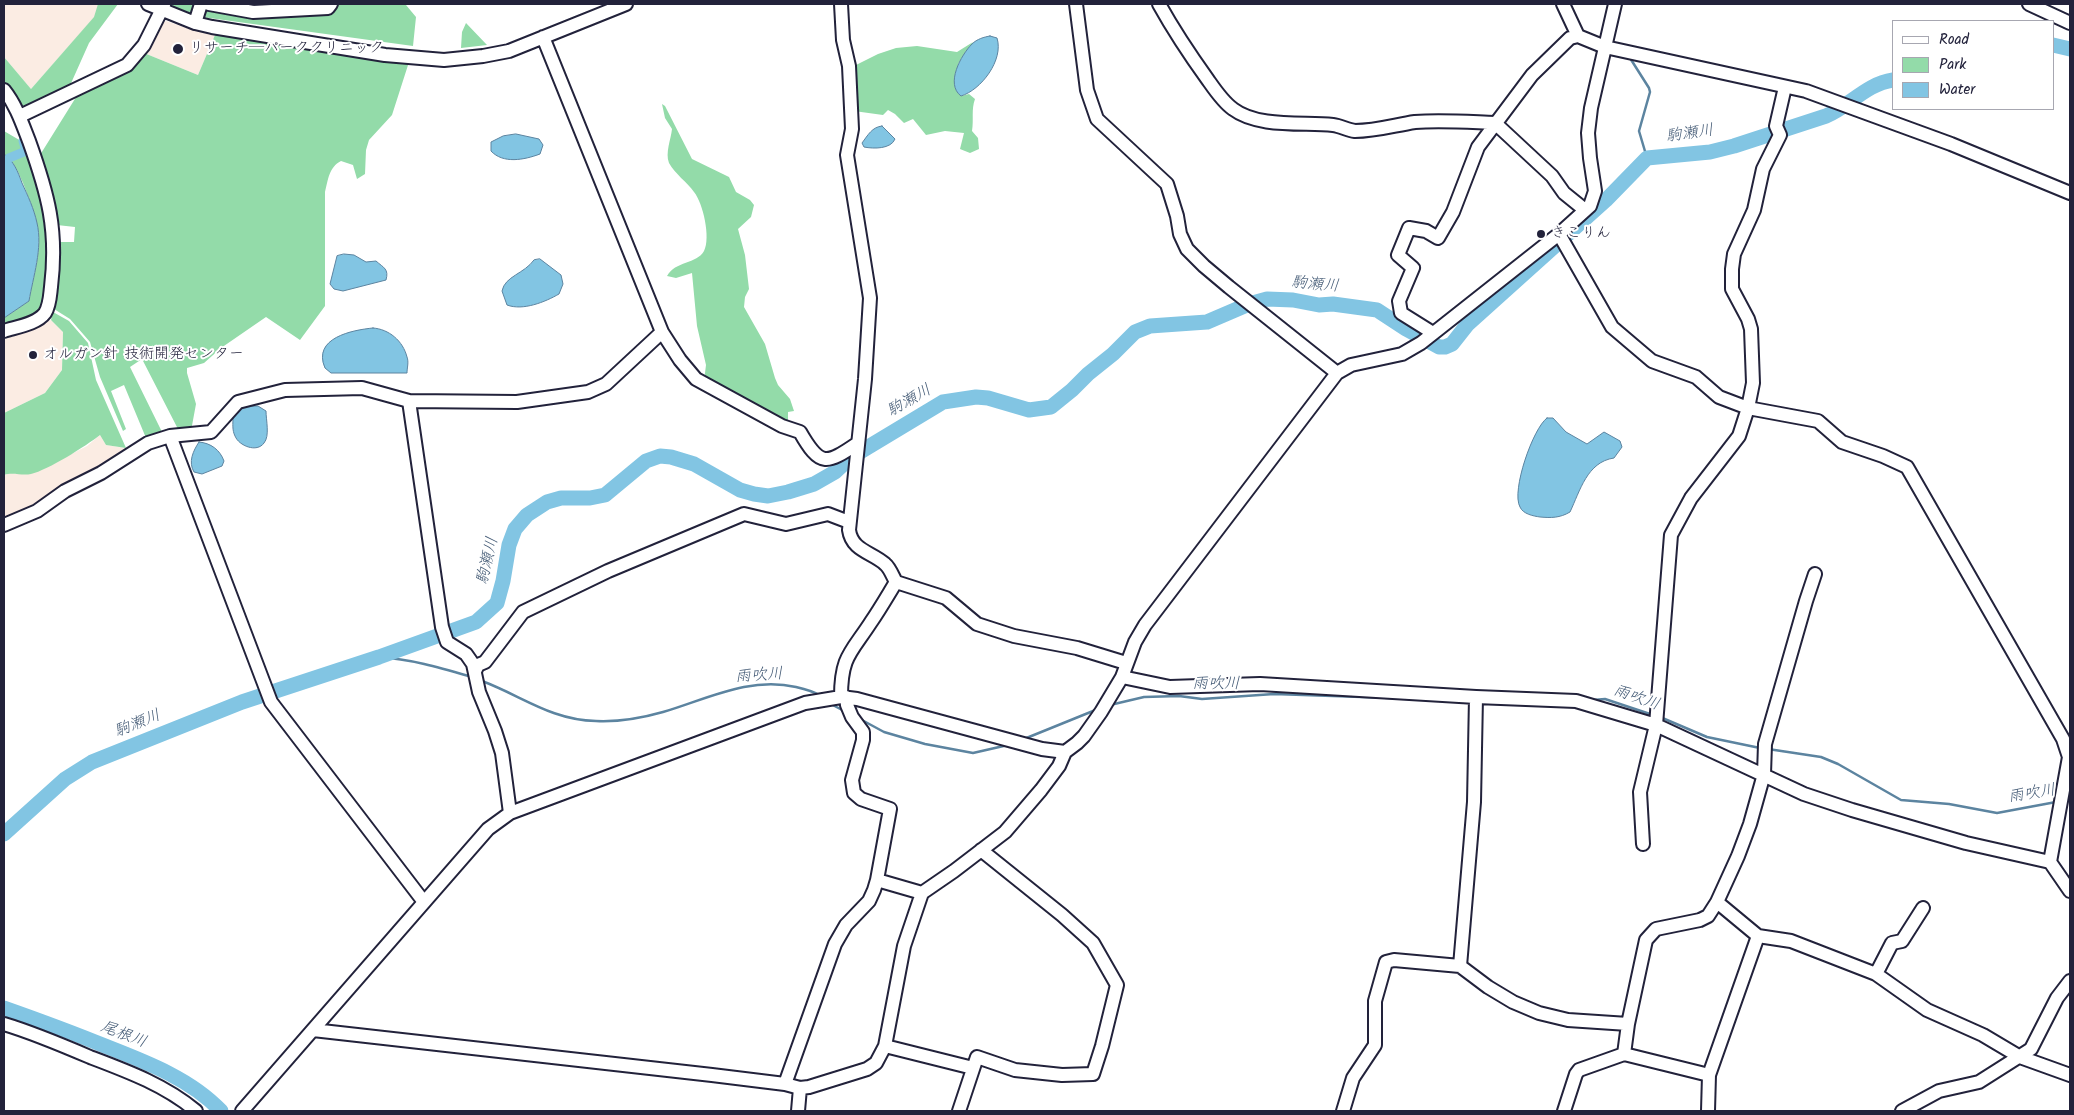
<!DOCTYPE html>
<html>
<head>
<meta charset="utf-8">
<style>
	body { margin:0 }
	#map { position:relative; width:2074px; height:1115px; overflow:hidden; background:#fff; font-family:Kalam,sans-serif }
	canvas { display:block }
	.frame { position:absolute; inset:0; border:5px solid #22223b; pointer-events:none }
	.legend { position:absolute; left:1892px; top:20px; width:162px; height:90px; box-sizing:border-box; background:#fff; border:1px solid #a7a7b1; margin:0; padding:6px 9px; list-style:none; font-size:15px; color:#22223b }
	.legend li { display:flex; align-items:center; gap:10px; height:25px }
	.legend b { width:25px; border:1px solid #a7a7b1 }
</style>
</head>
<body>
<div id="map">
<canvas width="2074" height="1115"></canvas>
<div class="frame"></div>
<ul class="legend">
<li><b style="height:6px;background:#fff"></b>Road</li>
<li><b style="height:14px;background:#93dba9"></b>Park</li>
<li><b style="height:14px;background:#82c5e3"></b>Water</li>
</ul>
</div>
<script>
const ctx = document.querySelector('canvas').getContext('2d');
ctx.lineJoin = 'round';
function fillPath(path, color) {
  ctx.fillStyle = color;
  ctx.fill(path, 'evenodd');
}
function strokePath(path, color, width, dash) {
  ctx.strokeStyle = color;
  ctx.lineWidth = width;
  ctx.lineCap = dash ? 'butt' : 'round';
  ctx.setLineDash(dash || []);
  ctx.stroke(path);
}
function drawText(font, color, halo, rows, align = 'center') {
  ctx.font = font + ' Kalam,"Klee One",sans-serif';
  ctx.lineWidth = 4;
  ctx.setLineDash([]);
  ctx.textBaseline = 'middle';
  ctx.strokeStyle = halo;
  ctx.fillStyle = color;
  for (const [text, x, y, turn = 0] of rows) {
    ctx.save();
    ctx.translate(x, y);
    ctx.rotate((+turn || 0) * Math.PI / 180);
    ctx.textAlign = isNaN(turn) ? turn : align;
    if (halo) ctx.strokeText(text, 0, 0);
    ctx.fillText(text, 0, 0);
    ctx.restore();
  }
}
fillPath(new Path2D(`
	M4,4H106L31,89L4,57Z
	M166,21L190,29L215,35L198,75L144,53L161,23Z
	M51,320L63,332L62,370L45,393L4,413V340Z
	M100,435L106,445L126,448L127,452L36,508L4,523V475L10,473L26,474L46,467L87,446Z`), '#fbece3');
fillPath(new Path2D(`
	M98,4H118L89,43L68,90L25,109L20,108L13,94L4,82V57L31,89L94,17Z
	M170,4H407L406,5L416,17L413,46L202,17L172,6Z
	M466,23L487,45L461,48L462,32Z
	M215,35L409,62L392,115L369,140L366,150L365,174L357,179L353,165L341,161C329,167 328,180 325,192V306L300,340L266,317L221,348L204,363L187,368V373L196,404L191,431L146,438L124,385L111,391L126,429L123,431L100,377L90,342L70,319L54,309L59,262V242H74L75,227L57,225V214L40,155L78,94L144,53L198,75ZM142,359L178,429L163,434L130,367Z
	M973,42L958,64L961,96L969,94L975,99C971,110 974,119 972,131L978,138L979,149L970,153L960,149L964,133L945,131L926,135L913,119L904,123L895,114L888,110L883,115L854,111L852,67L878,54L896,48L917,46L957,52Z
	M662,104L665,106L692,159L729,177L736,192L750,200L754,205L751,217L738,229L745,255L749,289L745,297L744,307L765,344L775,378L778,385L790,399L794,411L788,412V426L704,381L706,365L697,326L692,273L676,278L667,276C675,261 697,264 704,251C711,238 703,203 694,192C687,182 675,174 669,163C665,153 671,139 672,129L665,118Z
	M4,131L21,141L26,152H28L47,215L50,242L42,308L37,314L4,327V318L29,301C33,277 43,248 37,224C34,210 28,196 23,183C18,172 14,161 4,154Z
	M53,312L69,321L88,343L96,380L126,448L106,445L100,435C86,446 48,470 31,474C22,476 13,472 4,475V413L45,393L62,370L63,332L51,320Z`), '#93dba9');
const water = new Path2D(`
	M990,36L997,38C1004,60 981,90 961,96C945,84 961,55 972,44C977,39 984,37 990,36Z
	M882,126L895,139C891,149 874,149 864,147L862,143C868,135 872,127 882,126Z
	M516,134L539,139L543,145L540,154C524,160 503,164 491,151V142L503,136Z
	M4,154C14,161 18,172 22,183C28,196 34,209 37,223C43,248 33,277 29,301L4,318Z
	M344,254L354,255L366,262L376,261C384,268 389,269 386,280L343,291L334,289L330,284L337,256Z
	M540,259L561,275L563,284L559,294C545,302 523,311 507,305L502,291C505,276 524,274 534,260Z
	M373,328C389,329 403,341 407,357C409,362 407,368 407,373H331L325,368C312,338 352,330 373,328Z
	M245,406H258L266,411C266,420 270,436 264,443C257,453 239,446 235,436C232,430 233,424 233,417Z
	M1547,418H1553L1566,432L1587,444L1604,432L1620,441L1622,447L1614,458C1587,462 1580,491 1570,512C1560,518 1551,518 1540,517C1533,516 1523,514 1520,507C1511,491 1533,428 1547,418Z
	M199,442C211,443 220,450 224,461L222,466L202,474L194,472C188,462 193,451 199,442Z`);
fillPath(water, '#82c5e3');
strokePath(water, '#5c84a0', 1);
strokePath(new Path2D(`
	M1630,58L1649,88L1650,92L1639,131L1647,158
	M379,657C411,659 441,668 472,677
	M482,681C522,696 551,720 596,721C618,722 642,718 663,712C707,699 750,676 796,687C805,689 813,691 821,696
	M1593,700L1605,699L1653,715
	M829,703L844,711
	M1110,705L1144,697L1179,696L1202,699L1274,694L1391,698
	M1660,717L1707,737L1760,748
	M860,719L884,732L925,744L973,753L1008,745
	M1024,739L1098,709
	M1768,749L1821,757L1838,764L1901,800L1949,804L1997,813L2056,802`), '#5c84a0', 2.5);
strokePath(new Path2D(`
	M9,158L26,151L23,141`), '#82c5e3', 9);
strokePath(new Path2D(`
	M2053,45L2070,49
	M4,834L65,779L92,762L242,702L379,657L476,622L497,603L503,581L509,545L515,529L527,515L547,502L561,498H590L605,495L646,461L660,456L671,457L694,464L740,490L754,494L768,496L788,492L814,484L835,472L850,458L943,402L976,397L988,398L1029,410L1051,407L1072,390L1088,374L1113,354L1135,332L1150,326L1207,322L1249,304L1267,299L1293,300L1319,305L1333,304L1377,310L1406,329L1439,347H1445L1452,344L1467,325L1606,200L1647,158L1710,152L1734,146L1826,116C1850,106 1866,84 1893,80
	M4,1008C38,1020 71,1032 105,1046C146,1062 191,1079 221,1111`), '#82c5e3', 15);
const minor = new Path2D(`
	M148,4L195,23L212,27L385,55L444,60L483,56L509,51L626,4
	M209,4L253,12L328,8L331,4
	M841,4L843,40L849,66L852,129L847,155L870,298L865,379L849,530C852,551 872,552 885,564C890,568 893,577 896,582L946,598L977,624L1014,636L1077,648L1126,663
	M1076,4L1087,90L1097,119L1167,184L1177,216L1180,234L1187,249L1204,266L1229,287L1337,373
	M1159,4C1174,31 1190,55 1208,80C1215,90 1223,102 1233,109C1258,128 1303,122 1333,125C1341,126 1347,130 1355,131C1376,131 1395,125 1415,122C1441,120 1468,122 1495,123L1552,176L1564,193L1585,210
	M1563,4L1578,36
	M2029,4L2070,23
	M195,23L201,4
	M543,37L662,332L680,360L696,379L782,426L800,432C820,467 826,465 858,443
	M4,90C16,105 22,123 29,141C48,194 58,230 51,287C50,295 50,305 45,313C37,324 16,327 4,331
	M20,116L127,65L144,45L164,5
	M1559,234L1612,327L1652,361L1696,377L1719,397L1748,408L1818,421L1842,442L1883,456L1907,467L2063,739L2069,757L2050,862
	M1433,333L1401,313L1399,301L1413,268L1398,255L1409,228L1426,231L1438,238L1453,212L1478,147L1532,75L1570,38L1578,36L1605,47L1806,91L1951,144L2070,193
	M409,401L442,627L447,642L466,654L473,664L479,692L495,731L502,753L510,813
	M170,436L271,702L424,902
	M4,525L37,511L65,491L101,473L148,443L170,436L211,432L238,402L285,390L362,388L409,401L517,402L588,392L606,384L662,332
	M475,671L478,665L485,662L523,612L608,571L744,514L786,524L828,514L849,522
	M1122,677L1170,687L1260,684L1476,697L1576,701L1656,725L1804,794L1852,810L1966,843L2050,862L2070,891
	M841,697C841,656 851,653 871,622C880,609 888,595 896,582
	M1643,844L1640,792L1656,725L1671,535L1691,498L1739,436L1748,408L1753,383L1751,329L1748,319L1732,289V269L1734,254L1754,210L1763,169L1780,135L1776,126L1785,87
	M877,880L922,893
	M1717,902L1758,936L1791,941L1876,974L1927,1010L1983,1035L2020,1057L2070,1075
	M1460,966L1474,802L1476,697
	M1876,974L1892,943L1902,941L1923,908
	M4,1024C34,1033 62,1045 90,1057C127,1071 165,1085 196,1111
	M313,1030L712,1075L785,1084L800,1088L809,1087L867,1069L876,1063L885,1046L904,946L922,893L954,871L1005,832L1041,790L1059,766L1065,752L1077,743L1084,736L1101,712L1122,677L1135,642L1145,625L1337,373L1351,365L1402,354L1421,343L1559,234L1590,206L1595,191L1590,158L1588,133L1591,108L1615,4
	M885,1046L973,1068
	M1709,1075L1624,1054L1628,1024L1646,940L1656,929L1700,920L1708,916L1717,902L1738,856L1750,824L1764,774L1765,744L1806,601L1815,574
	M785,1084L835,944L846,925L869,901L874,890L877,880L890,809L861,799L854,793L852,780L863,740V732L852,717L847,705L846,697
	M242,1111L488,829L510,813L805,703L841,697L857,699L1042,749L1065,752
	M798,1111L800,1088
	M959,1111L977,1057L1015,1070L1062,1075L1093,1074L1102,1046L1117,985L1093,943L1062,915L981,850
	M1343,1111L1353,1078L1375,1045V1001L1386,962L1394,960L1460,966L1488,987L1513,1002L1539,1013L1568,1020L1628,1024
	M1564,1111L1576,1074L1579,1070L1624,1054
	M1708,1111L1709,1075L1758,936
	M1902,1111L1939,1091L1979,1082L2031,1049L2057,998L2070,981`);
strokePath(minor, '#22223b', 16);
strokePath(minor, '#fff', 12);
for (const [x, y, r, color] of [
	[178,49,6,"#22223b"],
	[1541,234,5,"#22223b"],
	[33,355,5,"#22223b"]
]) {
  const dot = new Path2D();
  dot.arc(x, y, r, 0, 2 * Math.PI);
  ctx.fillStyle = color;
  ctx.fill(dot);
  strokePath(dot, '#fff', 2);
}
drawText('15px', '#22223b', '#fff', [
	["リサーチ―パーククリニック",189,49],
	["きこりん",1551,234],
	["オルガン針 技術開発センター",43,355]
], 'left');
drawText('italic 16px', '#445b76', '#fff', [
	["駒瀬川",1690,135,-8],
	["駒瀬川",1315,286,5],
	["駒瀬川",910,402,-30],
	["駒瀬川",489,561,-77],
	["雨吹川",759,677,-4],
	["雨吹川",1216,685],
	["雨吹川",1636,699,19],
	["駒瀬川",138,725,-22],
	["雨吹川",2032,795,-9],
	["尾根川",123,1036,21]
]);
</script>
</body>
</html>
